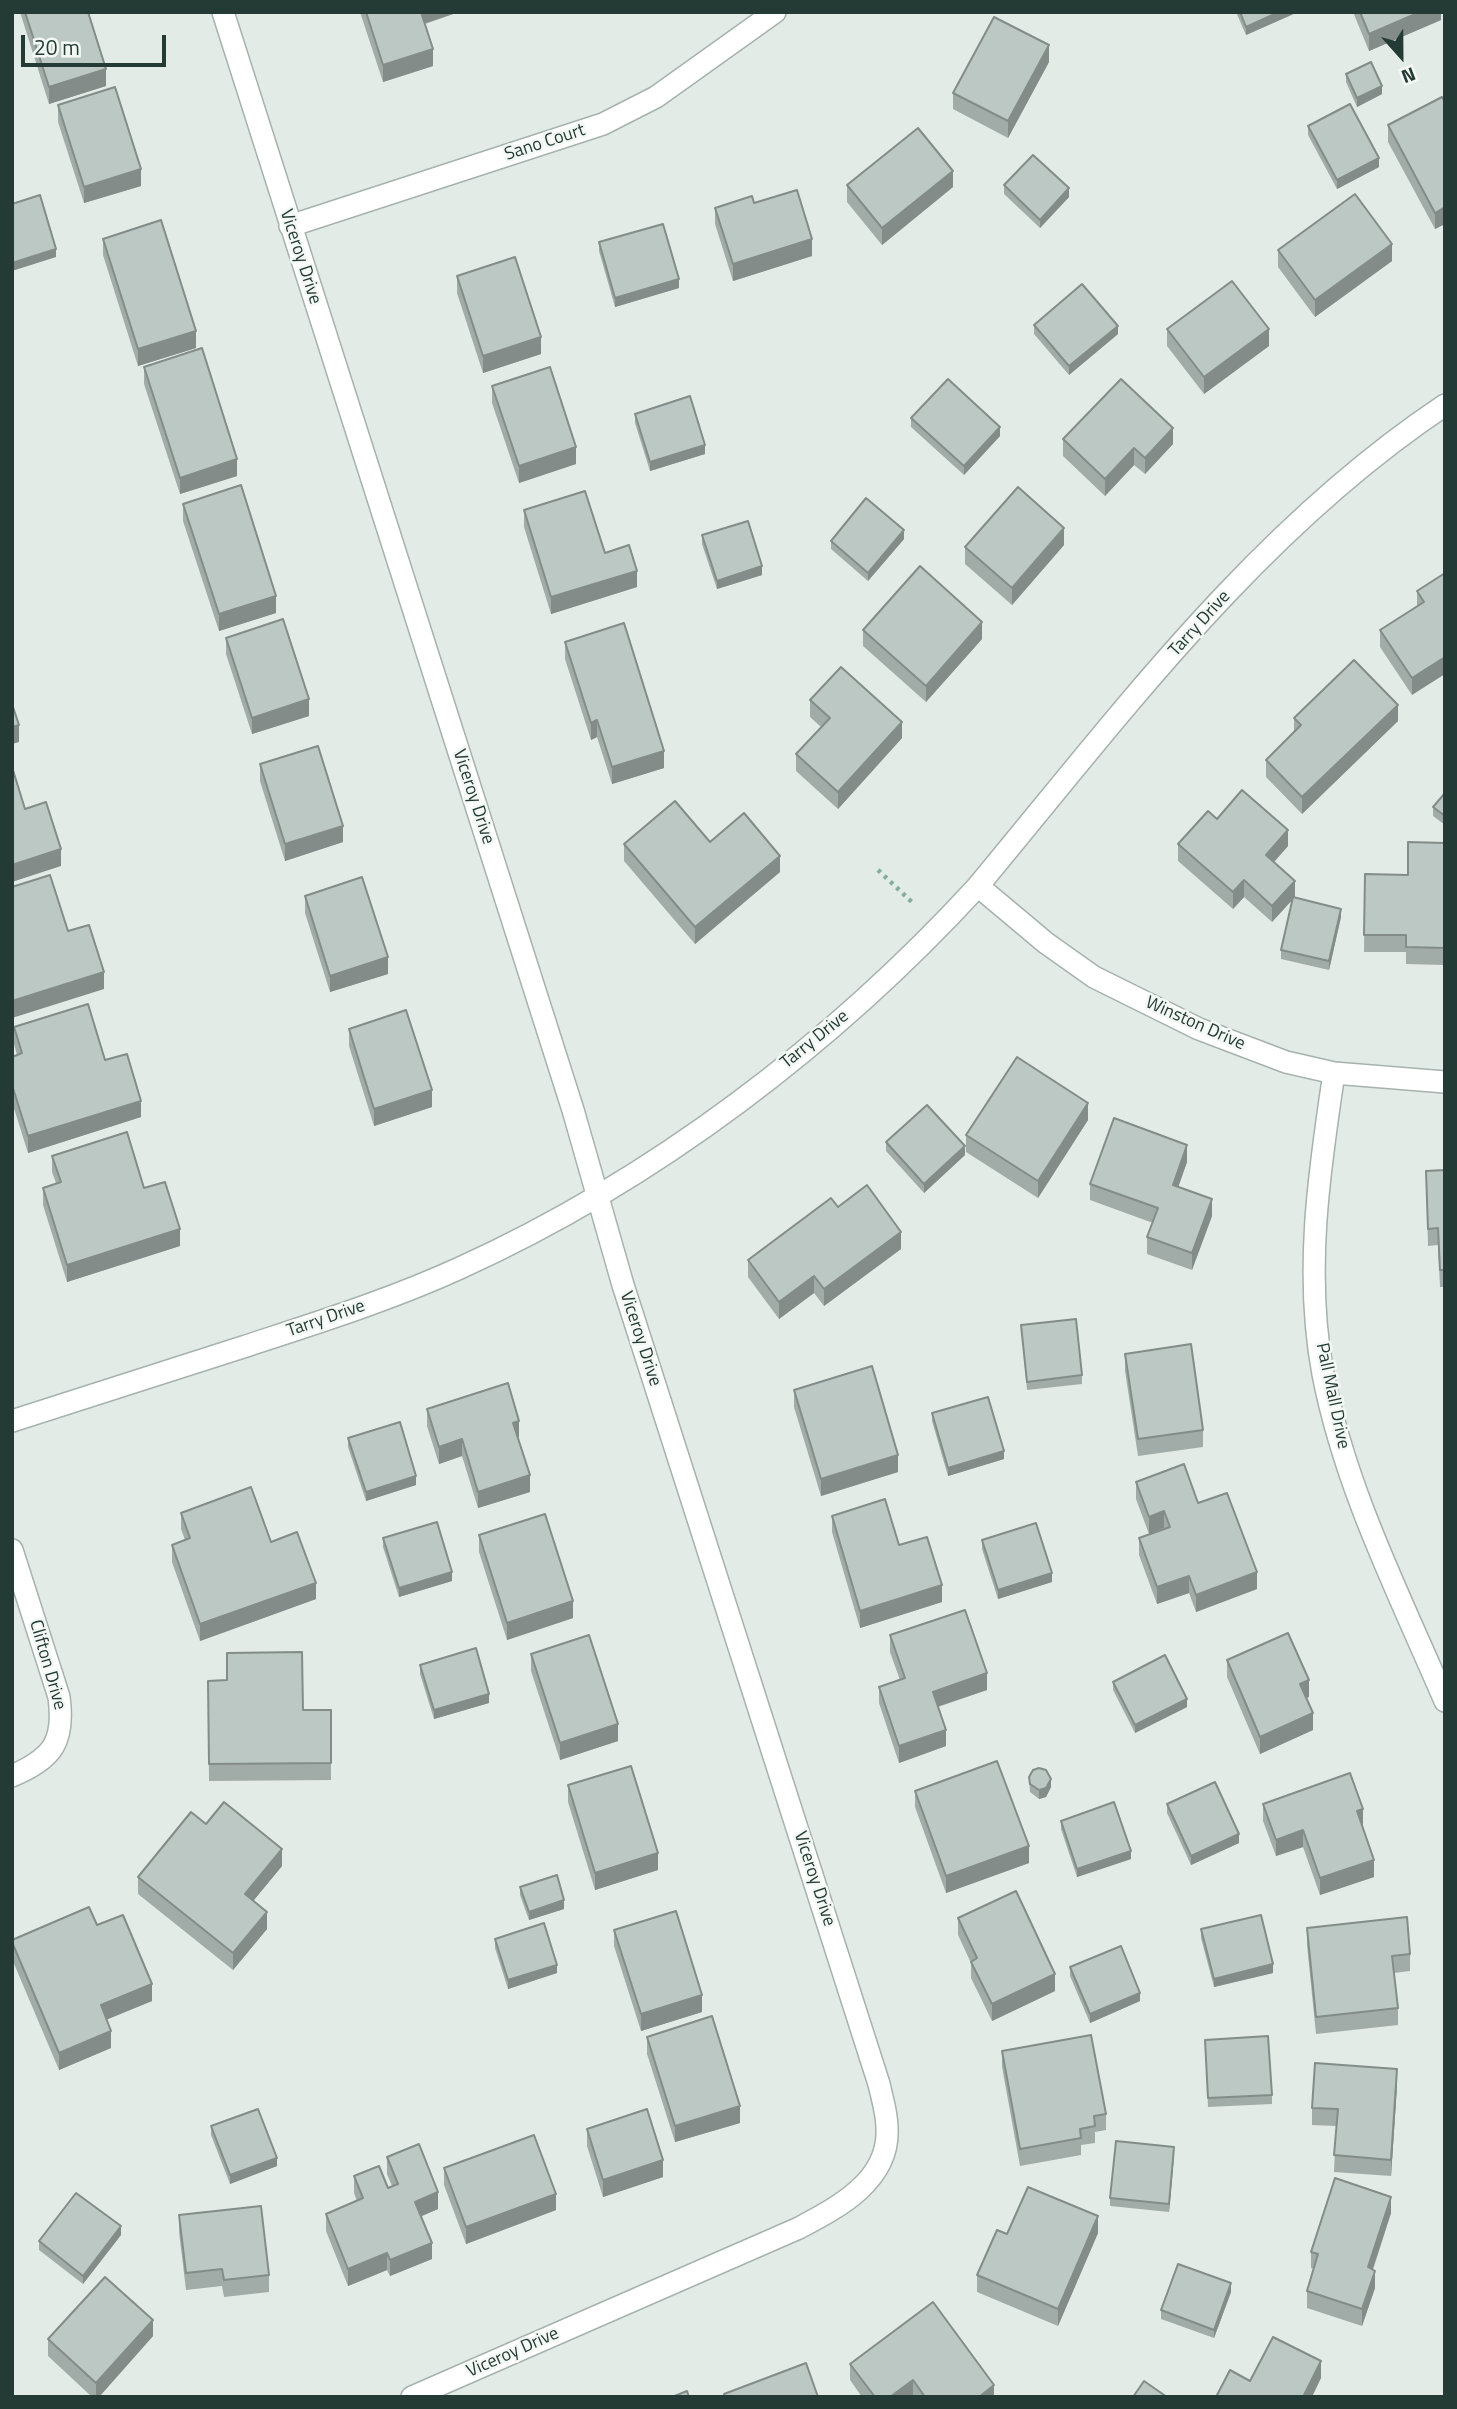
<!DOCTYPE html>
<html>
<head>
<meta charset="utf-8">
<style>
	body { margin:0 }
	#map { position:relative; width:1457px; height:2409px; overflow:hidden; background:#e3ebe7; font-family:"Titillium Web",sans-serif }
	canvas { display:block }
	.frame { position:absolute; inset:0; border:14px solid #243a34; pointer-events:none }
	.north { position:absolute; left:1366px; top:21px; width:70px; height:70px; -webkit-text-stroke:5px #f3f8f5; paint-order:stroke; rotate:159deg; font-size:19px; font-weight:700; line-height:28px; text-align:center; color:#243a34 }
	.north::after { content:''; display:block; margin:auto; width:24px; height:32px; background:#243a34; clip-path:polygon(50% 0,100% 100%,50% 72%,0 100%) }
	.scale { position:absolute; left:21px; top:35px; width:145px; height:32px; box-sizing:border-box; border:4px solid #243a34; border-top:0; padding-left:9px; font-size:21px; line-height:24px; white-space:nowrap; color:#243a34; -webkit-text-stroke:5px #f3f8f5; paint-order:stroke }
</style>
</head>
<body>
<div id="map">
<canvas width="1457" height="2409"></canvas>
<div class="frame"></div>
<div class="north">N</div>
<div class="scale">20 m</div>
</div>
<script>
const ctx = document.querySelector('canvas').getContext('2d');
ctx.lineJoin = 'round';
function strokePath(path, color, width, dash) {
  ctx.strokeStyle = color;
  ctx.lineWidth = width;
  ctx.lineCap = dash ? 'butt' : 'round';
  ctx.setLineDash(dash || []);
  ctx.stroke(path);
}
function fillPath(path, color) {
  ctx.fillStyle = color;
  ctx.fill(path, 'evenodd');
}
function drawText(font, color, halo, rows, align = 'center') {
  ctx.font = font + ' "Titillium Web",sans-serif';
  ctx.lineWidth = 5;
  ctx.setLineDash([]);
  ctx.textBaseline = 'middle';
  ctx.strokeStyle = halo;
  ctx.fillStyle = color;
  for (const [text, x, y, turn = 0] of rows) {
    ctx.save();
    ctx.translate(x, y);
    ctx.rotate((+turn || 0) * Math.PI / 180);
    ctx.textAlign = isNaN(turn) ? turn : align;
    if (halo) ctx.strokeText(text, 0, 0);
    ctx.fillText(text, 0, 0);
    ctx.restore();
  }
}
const street = new Path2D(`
	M223,12L573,1110L623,1285L879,2084C882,2098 887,2113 887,2128C890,2180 839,2207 799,2228L412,2397
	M290,226L603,124L656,97L775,12
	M978,886L1046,943L1094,977L1199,1029L1286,1062L1334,1073L1445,1082
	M1334,1073C1319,1172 1304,1274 1323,1374C1345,1488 1399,1594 1445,1701
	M12,1421C89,1396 166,1371 243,1347C316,1323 390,1300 460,1268C654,1180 834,1043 978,886C1120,715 1257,530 1445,405
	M12,1550L59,1697C65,1742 53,1758 12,1776`);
strokePath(street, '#a6b2ae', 24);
strokePath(new Path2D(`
	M878,870L914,904`), '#87aba0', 4.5, [3.5, 5]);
strokePath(street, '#fff', 21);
fillPath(new Path2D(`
	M20,12H88L106,86L49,104Z
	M360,12H459L425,24L433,66L383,82Z
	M1236,12H1298L1246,35Z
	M1353,12H1441V20L1369,51Z
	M1049,62L1008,138L953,109V93Z
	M1346,74L1382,94L1357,107L1346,82Z
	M1445,102V224L1435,229L1388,142V125Z
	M58,105L141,186L84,203L58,122Z
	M1308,126L1379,167L1337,189L1308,135Z
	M847,185L953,187L882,245L847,202Z
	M1004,185L1069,197L1040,228L1004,194Z
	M754,203L812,256L733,281L715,224V208Z
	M103,239L196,348L138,366L103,255Z
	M599,242L679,288L615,307L599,251Z
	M1278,250L1392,261L1315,317L1278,267Z
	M457,276L541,354L483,373L457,293Z
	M1034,325L1118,334L1069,375L1034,334Z
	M1167,329L1269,346L1204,394L1167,346Z
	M144,367L237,476L180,494L144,384Z
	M492,386L576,464L519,483L492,403Z
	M635,414L705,454L650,471L635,423Z
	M911,418L1000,436L964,475L911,427Z
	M1063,439L1173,444L1145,474L1134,465L1105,496L1063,456Z
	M183,504L276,613L219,631L183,521Z
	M524,510L605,553L637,587L551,614L524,527Z
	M702,535L762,575L717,589L702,544Z
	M904,539L868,581L831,549V541Z
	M1064,545L1012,605L965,564V547Z
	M1445,573L1412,695L1380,647V630L1417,606V591Z
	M863,630L982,639L926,702L863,646Z
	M226,638L309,716L252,734L226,654Z
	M565,642L664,768L612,784L597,737L591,740L565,659Z
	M810,700L902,738L838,809L796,771V754L821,727L810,717Z
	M1294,718L1398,721L1302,814L1266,777V760L1294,732Z
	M260,764L343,842L285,861L260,781Z
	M1445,793V825L1433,816V807Z
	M1217,819L1288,846L1274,862L1295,898L1341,917L1329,970L1281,959V950L1292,900L1272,922L1244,897L1233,909L1178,861V844Z
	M710,842L780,872L695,944L624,861V844Z
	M1445,843V965L1406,964V952H1364L1365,874L1408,875Z
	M305,896L388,974L330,992L305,913Z
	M14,1027L105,1060L141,1117L28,1153L12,1102V1057L17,1055L14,1044Z
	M349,1029L432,1107L374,1126L349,1046Z
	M1088,1120L1038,1198L966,1152V1135Z
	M886,1142L965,1155L924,1193L886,1151Z
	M52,1156L180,1246L67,1282L43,1205V1188L56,1183L52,1172Z
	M1187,1162L1178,1187L1212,1216L1192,1270L1147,1254V1237L1153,1223L1090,1200V1184Z
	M1445,1170V1287H1440L1438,1245L1428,1246L1426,1171Z
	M838,1207L901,1249L824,1306L814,1293L779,1319L748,1277V1260Z
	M1021,1325L1082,1375V1384L1027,1390Z
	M1125,1354L1203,1430V1447L1138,1456L1125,1371Z
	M794,1390L898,1472L821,1496L794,1407Z
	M427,1409L519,1437L518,1438L530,1492L478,1508L462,1456L439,1464L427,1426Z
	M932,1413L1004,1459L948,1476L932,1421Z
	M348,1438L416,1485L366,1501L348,1447Z
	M1136,1482L1198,1503L1257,1589L1196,1612L1189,1593L1157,1604L1139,1555V1538L1165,1529L1164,1528L1149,1534L1136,1499Z
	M181,1513L316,1599L200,1641L172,1562V1545L185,1540L181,1529Z
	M832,1516L899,1545L942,1602L860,1628L832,1532Z
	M479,1535L573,1618L507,1640L479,1552Z
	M383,1538L452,1581L399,1597L383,1547Z
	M982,1540L1052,1582L998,1599L982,1549Z
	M890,1635L987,1690L938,1707L946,1746L899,1763L879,1703V1687L900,1680L890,1652Z
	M531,1654L618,1741L560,1760L531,1671Z
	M1227,1660L1309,1697L1306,1698L1313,1730L1260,1754L1227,1677Z
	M420,1665L489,1703L434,1719L420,1674Z
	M208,1681L303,1710H331V1780L209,1781Z
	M1113,1682L1187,1707L1135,1733L1113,1690Z
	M1029,1777L1051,1787L1046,1797L1039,1799L1030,1792Z
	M568,1785L658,1870L595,1890L568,1802Z
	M915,1791L1029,1863L946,1893L915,1807Z
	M1167,1804L1239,1843L1191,1865L1167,1813Z
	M1263,1804L1363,1826L1374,1877L1320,1895L1303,1847L1276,1856L1263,1821Z
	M1061,1821L1131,1859L1077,1877L1061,1829Z
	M206,1824L282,1866L253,1901L267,1929L233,1970L138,1894V1877Z
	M520,1887L564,1909L529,1920L520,1895Z
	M958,1918L1055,1991L992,2021L971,1978V1963L958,1935Z
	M1307,1928L1410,1954V1971L1394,1973L1398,2008V2025L1316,2034L1307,1945Z
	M1201,1929L1273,1973L1214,1987L1201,1938Z
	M614,1930L702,2012L641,2031L614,1946Z
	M495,1939L557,1973L508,1989L495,1948Z
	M12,1940L152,2001L107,2019L111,2048L59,2070L12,1959Z
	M1070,1967L1140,2001L1090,2023L1070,1976Z
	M647,2037L740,2123L675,2142L647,2054Z
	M1205,2040L1272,2095V2104L1208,2107Z
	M1002,2051L1106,2114V2130L1095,2132V2143L1081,2145V2155L1020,2166L1002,2067Z
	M1397,2086L1391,2176L1334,2172L1336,2126L1312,2125V2108Z
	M211,2126L277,2166L230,2184L211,2135Z
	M587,2129L663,2177L603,2197L587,2146Z
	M1174,2156L1169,2212L1110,2206V2198Z
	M387,2157L438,2209L421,2216L432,2259L390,2276L387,2270L348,2286L326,2231V2214L357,2201L354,2193V2176L388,2188L392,2186L387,2174Z
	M444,2168L556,2210L466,2244L444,2185Z
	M1391,2213L1373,2270L1375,2288L1362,2326L1307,2308V2291L1314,2269L1311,2268V2252Z
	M179,2215L269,2275V2292L224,2297L222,2286L186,2290L179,2232Z
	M1098,2233L1058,2326L977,2292V2275L1007,2234Z
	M121,2235L83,2284L39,2250V2241Z
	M1231,2292L1214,2338L1161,2319V2310Z
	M153,2336L99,2397H92L48,2356V2339Z
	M850,2364L994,2397H862L850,2380Z`), '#a1aca8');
fillPath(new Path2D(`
	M420,12H459L420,25Z
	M1279,12H1298L1246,35V27Z
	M1420,12H1441V20L1369,51V34Z
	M1049,45V62L1008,138V121Z
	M433,49V66L383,82V65Z
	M106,69V86L49,104V87Z
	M1382,86V94L1357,107V98Z
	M1379,158V167L1337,189V180Z
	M141,169V186L84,203V187Z
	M953,171V187L882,245V228Z
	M1069,188V197L1040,228V220Z
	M1445,207V224L1435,229V213Z
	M812,239V256L733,281V264Z
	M1392,244V261L1315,317V300Z
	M56,249V257L12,271V263Z
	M679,279V288L615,307V298Z
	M1118,326V334L1069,375V366Z
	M1269,329V346L1204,394V377Z
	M196,331V348L138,366V349Z
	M541,337V354L483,373V356Z
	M1000,427V436L964,475V466Z
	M1173,428V444L1145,474V458Z
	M705,445V454L650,471V462Z
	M576,447V464L519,483V466Z
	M1134,448V465L1105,496V479Z
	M237,459V476L180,494V478Z
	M1064,528V545L1012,605V588Z
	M904,530V539L868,581V573Z
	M762,566V575L717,589V581Z
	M637,571V587L551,614V597Z
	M276,596V613L219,631V614Z
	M982,622V639L926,702V686Z
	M1445,657V674L1412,695V678Z
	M309,699V716L252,734V718Z
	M1398,705V721L1302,814V797Z
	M597,720V737L591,740V723Z
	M902,722V738L838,809V792Z
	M19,725V742L12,744V727Z
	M664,751V768L612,784V767Z
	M343,826V842L285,861V844Z
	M1288,830V846L1266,871V855Z
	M61,849V866L12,882V865Z
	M780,856V872L695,944V927Z
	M1244,880V897L1233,909V892Z
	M1295,881V897L1272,922V906Z
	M1341,909V917L1329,970V961Z
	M388,957V974L330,992V976Z
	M104,972V989L12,1018V1001Z
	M432,1090V1107L374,1126V1109Z
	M141,1101V1117L28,1153V1136Z
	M1088,1103V1120L1038,1198V1181Z
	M1187,1145V1162L1173,1202V1185Z
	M965,1146V1155L924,1193V1184Z
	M1212,1199V1216L1192,1270V1253Z
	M180,1229V1246L67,1282V1265Z
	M901,1232V1249L824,1306V1289Z
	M814,1276V1293L779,1319V1302Z
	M519,1421V1437L513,1440V1423Z
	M462,1439V1456L439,1464V1447Z
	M1004,1451V1459L948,1476V1468Z
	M898,1455V1472L821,1496V1479Z
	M530,1475V1492L478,1508V1492Z
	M416,1476V1485L366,1501V1492Z
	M1164,1511V1528L1149,1534V1517Z
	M452,1572V1581L399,1597V1588Z
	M1257,1572V1589L1196,1612V1595Z
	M1052,1573V1582L998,1599V1590Z
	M1189,1576V1593L1157,1604V1587Z
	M316,1583V1599L200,1641V1624Z
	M942,1585V1602L860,1628V1611Z
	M573,1601V1618L507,1640V1623Z
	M987,1673V1690L933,1708V1692Z
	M1309,1680V1697L1300,1700V1684Z
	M489,1694V1703L434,1719V1710Z
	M1187,1699V1707L1135,1733V1725Z
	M1313,1713V1730L1260,1754V1737Z
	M618,1724V1741L560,1760V1743Z
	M946,1730V1746L899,1763V1746Z
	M1051,1779V1787L1046,1797L1039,1799V1790Z
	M1363,1809V1826L1357,1828V1811Z
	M1303,1830V1847L1276,1856V1840Z
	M1239,1834V1843L1191,1865V1856Z
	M1029,1846V1863L946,1893V1876Z
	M282,1849V1866L245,1911V1894Z
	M1131,1851V1859L1077,1877V1869Z
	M658,1853V1870L595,1890V1873Z
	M1374,1860V1877L1320,1895V1878Z
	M564,1900V1909L529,1920V1912Z
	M267,1912V1929L233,1970V1953Z
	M1273,1964V1973L1214,1987V1979Z
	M557,1965V1973L508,1989V1980Z
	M1055,1974V1991L992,2021V2004Z
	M152,1984V2001L101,2022V2005Z
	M1140,1993V2001L1090,2023V2014Z
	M702,1995V2012L641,2031V2014Z
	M13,2020V2037L12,2038V2021Z
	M111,2031V2048L59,2070V2053Z
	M1397,2069V2086L1391,2176V2160Z
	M740,2106V2123L675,2142V2126Z
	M1174,2147V2156L1169,2212V2204Z
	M277,2158V2166L230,2184V2175Z
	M663,2160V2177L603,2197V2180Z
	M438,2192V2209L415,2219V2202Z
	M556,2194V2210L466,2244V2227Z
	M1391,2197V2213L1368,2283V2267Z
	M1098,2216V2233L1058,2326V2309Z
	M121,2226V2235L83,2284V2276Z
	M432,2243V2259L390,2276V2260Z
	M387,2253V2270L348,2286V2269Z
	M1375,2271V2288L1362,2326V2309Z
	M1231,2283V2292L1214,2338V2330Z
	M153,2320V2336L99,2397H96V2383Z
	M1321,2361V2378L1312,2397H1303Z
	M913,2380V2397H890Z
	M994,2385V2397H979Z`), '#838c88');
const building = new Path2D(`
	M25,12H88L106,69L49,87Z
	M366,12H421L433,49L383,65Z
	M1240,12H1279L1246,27Z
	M1360,12H1420L1369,34Z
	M994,17L1049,45L1008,121L953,93Z
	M1371,62L1382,86L1357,98L1346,74Z
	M115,87L141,169L84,187L58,105Z
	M1442,97L1445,102V207L1435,213L1388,125Z
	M1350,104L1379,158L1337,180L1308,126Z
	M918,128L953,171L882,228L847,185Z
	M1033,155L1069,188L1040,220L1004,185Z
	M797,190L812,239L733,264L715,208L752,196L754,203Z
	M1355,194L1392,244L1315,300L1278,250Z
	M40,195L56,249L12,263V204Z
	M161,220L196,331L138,349L103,239Z
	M663,224L679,279L615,298L599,242Z
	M515,257L541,337L483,356L457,276Z
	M1232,281L1269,329L1204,377L1167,329Z
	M1082,284L1118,326L1069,366L1034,325Z
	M202,348L237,459L180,478L144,367Z
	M550,367L576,447L519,466L492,386Z
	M948,379L1000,427L964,466L911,418Z
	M1121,379L1173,428L1145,458L1134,448L1105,479L1063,439Z
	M690,396L705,445L650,462L635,414Z
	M241,485L276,596L219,614L183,504Z
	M1018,487L1064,528L1012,588L965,547Z
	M585,491L605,553L629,545L637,571L551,597L524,510Z
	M866,498L904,530L868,573L831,541Z
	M748,521L762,566L717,581L702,535Z
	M920,566L982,622L926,686L863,630Z
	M1445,573V657L1412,678L1380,630L1424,602L1417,591Z
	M283,619L309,699L252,718L226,638Z
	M624,623L664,751L612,767L597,720L591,723L565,642Z
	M1354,660L1398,705L1302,797L1266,760L1301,725L1294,718Z
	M841,667L902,722L838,792L796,754L830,718L810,700Z
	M12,704L19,725L12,727Z
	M318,746L343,826L285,844L260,764Z
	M12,767L25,809L46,802L61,849L12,865Z
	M1242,790L1288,830L1266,855L1295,881L1272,906L1244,880L1233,892L1178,844L1208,811L1217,819Z
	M1445,793V816L1433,807Z
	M675,801L710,842L744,813L780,856L695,927L624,844Z
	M1408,842L1445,843V948L1406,947V935H1364L1365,874L1408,875Z
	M50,875L68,931L89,925L104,972L12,1001V887Z
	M362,877L388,957L330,976L305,896Z
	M1293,897L1341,909L1329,961L1281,950Z
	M88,1004L105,1060L127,1054L141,1101L28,1136L12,1085V1057L22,1053L14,1027Z
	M406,1010L432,1090L374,1109L349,1029Z
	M1017,1057L1088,1103L1038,1181L966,1135Z
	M927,1105L965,1146L924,1184L886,1142Z
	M1114,1118L1187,1145L1173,1185L1212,1199L1192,1253L1147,1237L1158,1208L1090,1184Z
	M127,1132L144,1188L165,1182L180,1229L67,1265L43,1188L61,1182L52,1156Z
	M1445,1170V1270H1440L1438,1228L1428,1229L1426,1171Z
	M867,1185L901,1232L824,1289L814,1276L779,1302L748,1260L831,1198L838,1207Z
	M1076,1319L1082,1375L1027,1382L1021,1325Z
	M1191,1344L1203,1430L1138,1439L1125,1354Z
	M872,1366L898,1455L821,1479L794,1390Z
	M508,1383L519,1421L513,1423L530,1475L478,1492L462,1439L439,1447L427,1409Z
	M988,1397L1004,1451L948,1468L932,1413Z
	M400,1422L416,1476L366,1492L348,1438Z
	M1184,1464L1198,1503L1227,1493L1257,1572L1196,1595L1189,1576L1157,1587L1139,1538L1170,1527L1164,1511L1149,1517L1136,1482Z
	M251,1487L271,1542L297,1532L316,1583L200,1624L172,1545L190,1538L181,1513Z
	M885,1499L899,1545L927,1537L942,1585L860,1611L832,1516Z
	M545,1514L573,1601L507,1623L479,1535Z
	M437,1522L452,1572L399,1588L383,1538Z
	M1036,1523L1052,1573L998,1590L982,1540Z
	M965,1610L987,1673L933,1692L946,1730L899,1746L879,1687L905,1678L890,1635Z
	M1288,1633L1309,1680L1300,1684L1313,1713L1260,1737L1227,1660Z
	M589,1635L618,1724L560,1743L531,1654Z
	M476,1648L489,1694L434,1710L420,1665Z
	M302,1652L303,1710H331V1763L209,1764L208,1681L227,1680V1653Z
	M1165,1655L1187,1699L1135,1725L1113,1682Z
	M997,1761L1029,1846L946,1876L915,1791Z
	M631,1766L658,1853L595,1873L568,1785Z
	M1039,1768L1046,1770L1051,1779L1046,1788L1039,1790L1030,1784L1029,1777L1033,1770Z
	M1350,1773L1363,1809L1357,1811L1374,1860L1320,1878L1303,1830L1276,1840L1263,1804Z
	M1215,1782L1239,1834L1191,1856L1167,1804Z
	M224,1802L282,1849L245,1894L267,1912L233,1953L138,1877L191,1812L206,1824Z
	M1114,1802L1131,1851L1077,1869L1061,1821Z
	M557,1875L564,1900L529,1912L520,1887Z
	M1016,1891L1055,1974L992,2004L971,1962L977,1958L958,1918Z
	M89,1907L97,1925L123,1915L152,1984L101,2005L111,2031L59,2053L12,1942V1940Z
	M676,1911L702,1995L641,2014L614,1930Z
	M1261,1915L1273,1964L1214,1979L1201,1929Z
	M1407,1917L1410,1954L1392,1956L1398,2008L1316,2017L1307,1928Z
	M544,1923L557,1965L508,1980L495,1939Z
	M1121,1946L1140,1993L1090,2014L1070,1967Z
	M712,2016L740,2106L675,2126L647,2037Z
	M1091,2035L1106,2114L1094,2116L1095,2126L1080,2129L1081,2138L1020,2149L1002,2051Z
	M1268,2036L1272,2095L1208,2098L1205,2040Z
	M1315,2063L1397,2069L1391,2160L1334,2155L1338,2109L1312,2108Z
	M258,2109L277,2158L230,2175L211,2126Z
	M647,2109L663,2160L603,2180L587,2129Z
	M534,2135L556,2194L466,2227L444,2168Z
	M1116,2141L1174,2147L1169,2204L1110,2198Z
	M419,2144L438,2192L415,2202L432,2243L390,2260L387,2253L348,2269L326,2214L363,2198L354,2176L379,2166L388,2188L398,2184L387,2157Z
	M1335,2178L1391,2197L1368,2267L1375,2271L1362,2309L1307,2291L1318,2254L1311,2252Z
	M1028,2187L1098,2216L1058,2309L977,2275L997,2230L1007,2234Z
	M76,2193L121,2226L83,2276L39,2241Z
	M261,2206L269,2275L224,2280L222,2269L186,2273L179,2215Z
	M1178,2264L1231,2283L1214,2330L1161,2310Z
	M105,2277L153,2320L96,2383L48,2339Z
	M933,2302L994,2385L979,2397H925L913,2380L890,2397H875L850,2364Z
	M1273,2337L1321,2361L1303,2397H1216L1230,2370L1250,2381Z
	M806,2363L818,2397H725L724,2394Z
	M1144,2381L1167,2397H1133Z
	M687,2391L689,2397H672Z`);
fillPath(building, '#bbc8c3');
strokePath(building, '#838c88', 2);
drawText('18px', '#243a34', '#f3f8f5', [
	["Sano Court",545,143,-18],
	["Viceroy Drive",300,257,72],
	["Tarry Drive",1200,624,-48],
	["Viceroy Drive",473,797,72],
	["Winston Drive",1195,1024,24],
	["Tarry Drive",815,1040,-39],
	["Tarry Drive",326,1319,-19],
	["Viceroy Drive",640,1339,72],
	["Pall Mall Drive",1332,1396,78],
	["Clifton Drive",47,1665,74],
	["Viceroy Drive",814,1879,72],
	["Viceroy Drive",513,2353,-24]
]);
</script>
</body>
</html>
